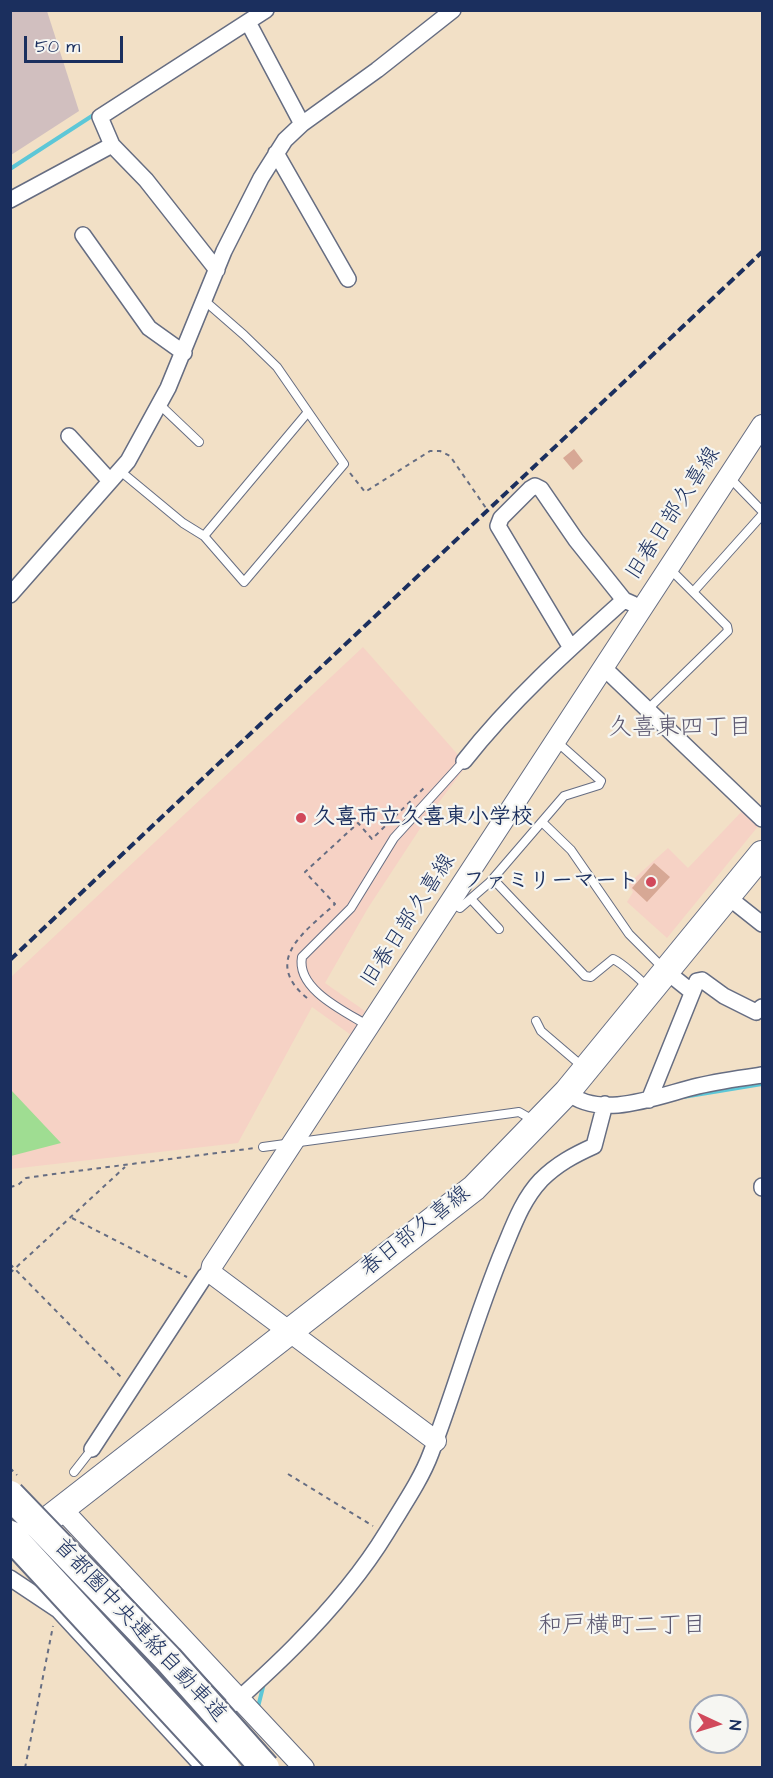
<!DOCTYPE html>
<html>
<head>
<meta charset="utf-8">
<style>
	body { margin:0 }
	#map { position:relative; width:773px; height:1778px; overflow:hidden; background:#f2e0c6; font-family:"Architects Daughter",sans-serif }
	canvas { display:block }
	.frame { position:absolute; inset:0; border:12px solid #1b2f5e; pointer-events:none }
	.north { position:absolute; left:689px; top:1694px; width:60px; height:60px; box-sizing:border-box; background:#f6f6f2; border:2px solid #9ea6b7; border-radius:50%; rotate:94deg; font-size:16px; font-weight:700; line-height:24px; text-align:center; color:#1b2f5e }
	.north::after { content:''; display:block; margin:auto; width:21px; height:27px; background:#d1495b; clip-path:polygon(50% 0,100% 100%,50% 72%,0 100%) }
	.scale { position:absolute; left:24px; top:36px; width:99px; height:27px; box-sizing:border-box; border:3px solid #1b2f5e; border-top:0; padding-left:8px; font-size:18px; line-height:21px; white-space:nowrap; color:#1b2f5e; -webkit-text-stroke:4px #f6f6f2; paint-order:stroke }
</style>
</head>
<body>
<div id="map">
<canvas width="773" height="1778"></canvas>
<div class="frame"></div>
<div class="north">N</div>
<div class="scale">50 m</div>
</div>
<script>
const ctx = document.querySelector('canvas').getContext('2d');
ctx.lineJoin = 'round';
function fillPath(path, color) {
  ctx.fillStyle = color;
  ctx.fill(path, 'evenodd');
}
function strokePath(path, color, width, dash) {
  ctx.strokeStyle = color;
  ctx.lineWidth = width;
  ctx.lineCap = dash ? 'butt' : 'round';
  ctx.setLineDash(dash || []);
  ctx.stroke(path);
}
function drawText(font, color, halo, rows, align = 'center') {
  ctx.font = font + ' "Architects Daughter","Klee One",sans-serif';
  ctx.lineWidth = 4.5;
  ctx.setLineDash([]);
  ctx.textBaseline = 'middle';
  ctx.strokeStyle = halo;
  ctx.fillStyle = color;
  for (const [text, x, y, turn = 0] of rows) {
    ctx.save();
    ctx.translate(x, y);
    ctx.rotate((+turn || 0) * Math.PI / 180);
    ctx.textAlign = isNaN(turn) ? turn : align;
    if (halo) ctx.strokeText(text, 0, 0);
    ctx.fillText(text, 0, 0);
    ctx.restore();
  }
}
fillPath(new Path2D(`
	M363,647L467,765L427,818L368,908L325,983L365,1011L351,1035L312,1007L238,1143L11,1169V977Z
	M744,809L760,824L667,938L627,902L633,892L628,884L668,848L688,868Z`), '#f6d2c5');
fillPath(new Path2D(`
	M10,11H47L79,111L11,155Z`), '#d1bfbf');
fillPath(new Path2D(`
	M10,1090H11L61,1143L11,1156Z`), '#9fdd92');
strokePath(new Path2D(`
	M10,169L95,114
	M683,1097L762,1084
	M258,1707L264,1683`), '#5dc7d7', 4);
fillPath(new Path2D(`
	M574,449L583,461L573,470L563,458Z
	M654,863L670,877L647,902L632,888Z`), '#d7a895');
const service = new Path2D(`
	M159,404L199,442
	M119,470L183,523L204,536L244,582L344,464L277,367L244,335L205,301
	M729,477L762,511
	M204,536L308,412
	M694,591L762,515
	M648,709L728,631L727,626L669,568
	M542,822L571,850L629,934L663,968
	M493,879L585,976L591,977L613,959C622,963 641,980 648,988
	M471,899L499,929
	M450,902L460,908L490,882L564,796L599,785L601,781L556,741
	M536,1021L541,1031L583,1067
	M367,1025C344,1011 296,989 302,957L351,908L394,838L464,761
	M263,1147L512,1113L519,1112L533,1120
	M74,1472L92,1449`);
const minor = new Path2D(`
	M249,24L302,124
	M276,153L348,279
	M10,200L112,145
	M83,235L149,328L184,353
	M217,270L146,180L112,145L100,117L266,10
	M69,436L110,481
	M10,595L128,461L168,388L224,251L261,178L285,140L302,124L377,70L453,10
	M571,648L498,526L501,518L530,489L535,486L541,489L576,540L624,600
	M603,667L762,819
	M464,761C511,701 567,651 624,600L633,604
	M728,897L762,924
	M667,972L692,992
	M567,1092C601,1121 660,1095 698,1086C719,1081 741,1078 762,1075
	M649,1100L697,981L702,980L724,996L756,1012L762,1007
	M762,1186V1188
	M92,1449L205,1276L211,1271
	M10,1578L58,1610L204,1768
	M185,1746C257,1684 337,1614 387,1532C402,1507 421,1480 431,1453C457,1385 476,1315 504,1248C514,1224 523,1199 541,1180C557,1164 574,1155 594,1146L605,1104`);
const tertiary = new Path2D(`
	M436,1441L215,1276L211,1271L212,1266L762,425
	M61,1508L304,1768`);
const primary = new Path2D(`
	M23,1539L474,1188L567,1092L762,854`);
strokePath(service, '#666d82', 10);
strokePath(minor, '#666d82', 18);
strokePath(tertiary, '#666d82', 22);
strokePath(primary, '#666d82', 28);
strokePath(new Path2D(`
	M350,473L365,492L430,451H440L450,456L488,511
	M307,998C261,960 306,931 335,904L305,872L358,823L372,839L426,786
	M10,1187L18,1185L26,1178L54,1174L255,1148
	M72,1218L187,1277
	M10,1264L122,1378
	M10,1273L125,1167
	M10,1468L17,1475
	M288,1474L373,1526
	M25,1768L53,1626`), '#666d82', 2, [4.5, 4.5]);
strokePath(service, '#fff', 8);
strokePath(minor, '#fff', 15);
strokePath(tertiary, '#fff', 20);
strokePath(primary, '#fff', 26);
strokePath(new Path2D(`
	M10,960L762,252`), '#1b2f5e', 4, [9, 4.5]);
const motorwayBridge = new Path2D(`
	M10,1495L168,1659L265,1768
	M10,1535L225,1768`);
strokePath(motorwayBridge, '#666d82', 32, []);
strokePath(motorwayBridge, '#fff', 28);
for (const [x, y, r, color] of [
	[301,818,6,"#d1495b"],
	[651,882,6,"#d1495b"]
]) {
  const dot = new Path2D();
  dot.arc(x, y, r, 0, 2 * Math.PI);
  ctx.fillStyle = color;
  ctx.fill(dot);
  strokePath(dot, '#f6f6f2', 2);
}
drawText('22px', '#1b2f5e', '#f6f6f2', [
	["旧春日部久喜線",674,514,-57],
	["旧春日部久喜線",409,921,-57],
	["春日部久喜線",416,1232,-38],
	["首都圏中央連絡自動車道",139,1631,47]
]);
drawText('bold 22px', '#1b2f5e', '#f6f6f2', [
	["久喜市立久喜東小学校",313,818],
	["ファミリーマート",639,882,"right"]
], 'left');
drawText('24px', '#5d5971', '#f6f6f2', [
	["久喜東四丁目",680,729],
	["和戸横町二丁目",622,1627]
]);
</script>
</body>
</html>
